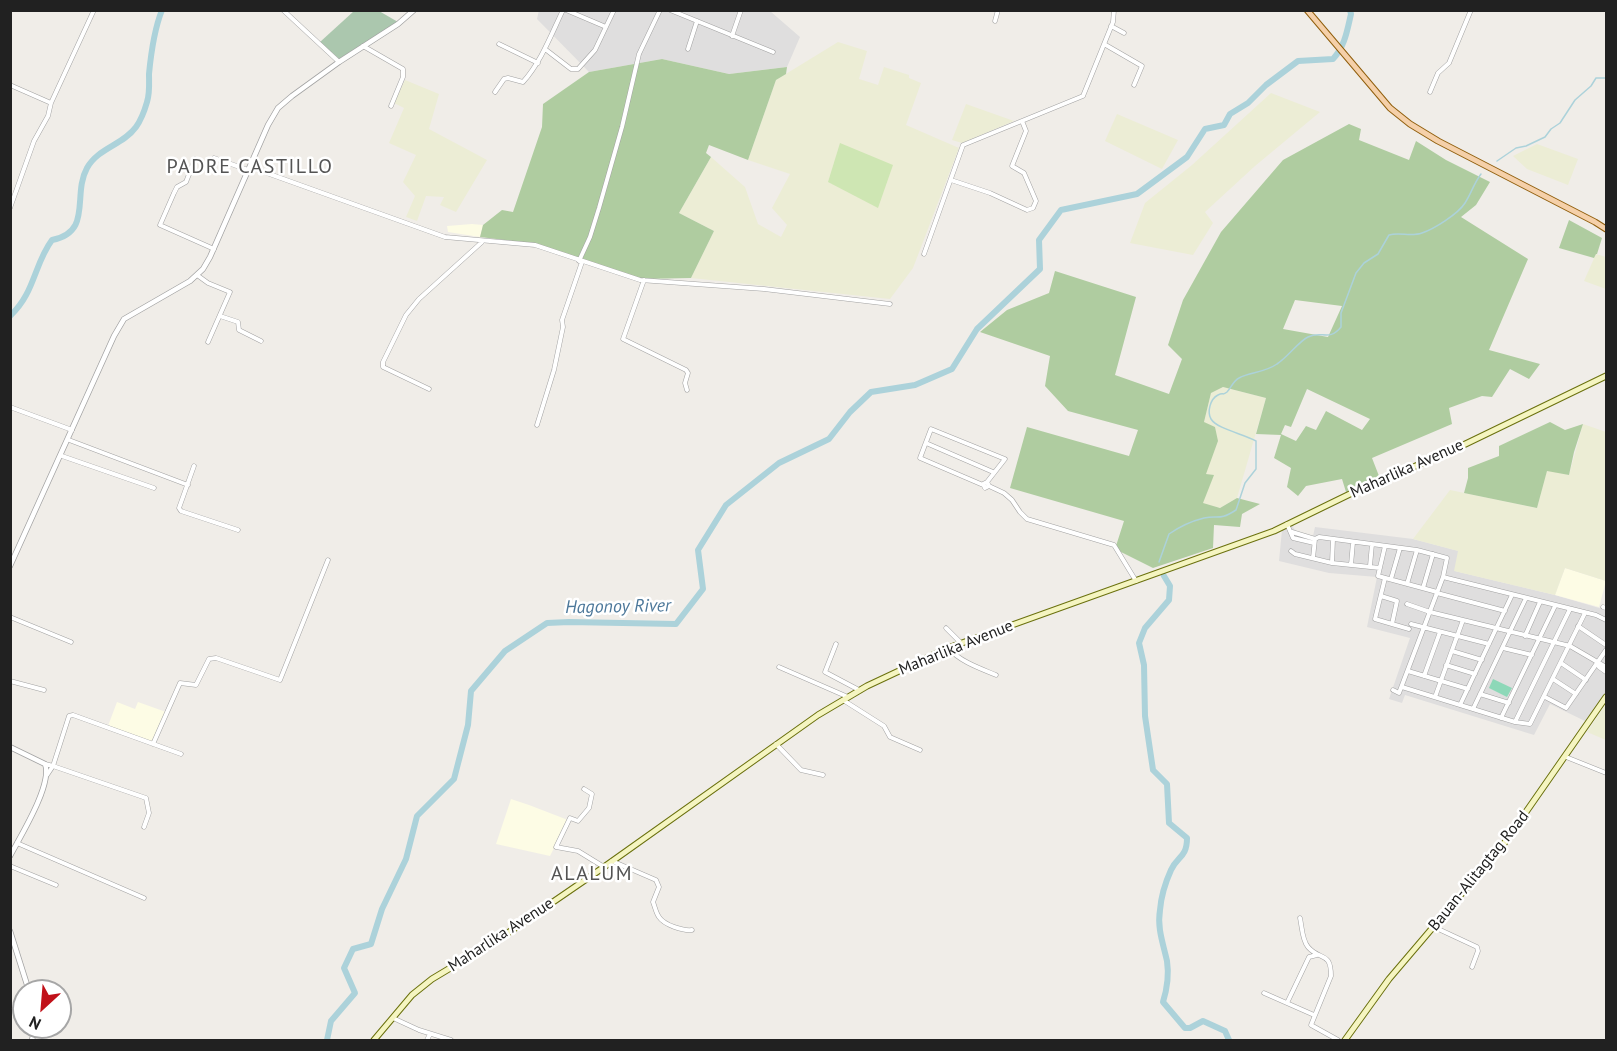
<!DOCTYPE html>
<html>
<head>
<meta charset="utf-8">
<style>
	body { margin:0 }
	#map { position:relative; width:1617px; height:1051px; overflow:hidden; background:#f0ede8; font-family:"PT Sans",sans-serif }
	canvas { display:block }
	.frame { position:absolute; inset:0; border:12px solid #212121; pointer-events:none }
	.north { position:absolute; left:12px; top:979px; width:60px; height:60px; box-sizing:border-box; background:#fff; border:2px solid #a6a6a6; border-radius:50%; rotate:206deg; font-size:16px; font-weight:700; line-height:24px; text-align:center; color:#212121 }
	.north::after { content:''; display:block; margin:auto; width:21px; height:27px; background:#c11119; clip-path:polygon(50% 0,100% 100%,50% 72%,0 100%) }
</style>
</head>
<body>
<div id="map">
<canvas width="1617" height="1051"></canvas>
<div class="frame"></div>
<div class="north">N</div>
</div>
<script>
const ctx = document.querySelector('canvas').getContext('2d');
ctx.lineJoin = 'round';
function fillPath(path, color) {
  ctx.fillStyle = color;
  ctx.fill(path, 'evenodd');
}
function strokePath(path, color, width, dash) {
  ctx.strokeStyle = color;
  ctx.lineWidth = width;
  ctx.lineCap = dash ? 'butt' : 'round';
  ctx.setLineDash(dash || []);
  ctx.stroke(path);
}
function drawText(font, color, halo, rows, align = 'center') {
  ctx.font = font + ' "PT Sans",sans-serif';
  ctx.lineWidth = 5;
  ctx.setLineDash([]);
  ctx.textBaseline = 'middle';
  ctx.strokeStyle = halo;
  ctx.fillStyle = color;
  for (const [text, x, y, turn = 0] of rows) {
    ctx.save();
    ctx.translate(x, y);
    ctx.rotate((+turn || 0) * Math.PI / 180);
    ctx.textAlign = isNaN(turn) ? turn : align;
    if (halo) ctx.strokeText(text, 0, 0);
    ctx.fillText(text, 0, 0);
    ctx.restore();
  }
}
fillPath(new Path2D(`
	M539,10L770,11L800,37L787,67L729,74L662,59L589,72L537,19Z
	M1295,523L1293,527L1296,531L1303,535L1313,536L1315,527L1413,539L1459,551L1455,571L1555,595L1606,610V693L1587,722L1550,704L1534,735L1405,695L1402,703L1389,699L1410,638L1367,627L1377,577L1329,573L1279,561L1282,530Z`), '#dfdede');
fillPath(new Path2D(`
	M472,224L483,225L480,237L448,232L447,226Z
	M1565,568L1606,581L1599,607L1555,595Z
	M117,702L135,709L138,702L166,712L153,742L108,726Z
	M511,799L529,805L568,820L550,856L496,844Z`), '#fdfce5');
fillPath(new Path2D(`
	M838,42L867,51L859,79L878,85L884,67L909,75V78L921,83L906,125L959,148L913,268L890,299L691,278L714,231L679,213L711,157L745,187L758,224L781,237L787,225L772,208L790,174L748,160L776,80Z
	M405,80L439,94L429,129L487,160L456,212L440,205L444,197L426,196L417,221L406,217L415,196L403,182L416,155L389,143L404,108L394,103Z
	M1271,93L1320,112L1255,166L1205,212L1213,223L1193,255L1130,243L1145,203L1192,165Z
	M966,104L1014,121L962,143L952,140Z
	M1117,114L1178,140L1162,169L1105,141Z
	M1537,144L1578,159L1568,185L1527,169L1513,156Z
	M1596,254L1606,257V289L1584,281Z
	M1223,387L1266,398L1237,498L1220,508L1202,504L1213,476L1205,474L1218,441L1204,422L1211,393Z
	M1583,424L1606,432V581L1565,568L1555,595L1454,571L1458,551L1413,539L1450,490L1537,508L1547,470L1569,475Z
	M1606,704V740L1587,732Z`), '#ecedd5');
fillPath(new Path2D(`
	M840,143L893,165L878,208L828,182Z`), '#cee6b3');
fillPath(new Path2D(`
	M662,59L729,74L787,67L786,74L776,80L748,160L709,145L706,153L711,157L679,213L714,231L691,278L641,279L537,244L480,237L483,225L502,210L513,212L542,127L543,104L589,72Z
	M1349,124L1361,129L1359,140L1409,160L1416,141L1446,160L1490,182L1476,205L1461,217L1528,259L1489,350L1540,364L1529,379L1510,369L1492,397L1482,396L1449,408L1452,424L1372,458L1379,476L1346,492L1342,479L1306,486L1298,496L1287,487L1291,468L1274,458L1281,435L1256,434L1266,398L1223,387L1211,393L1204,422L1215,427L1218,441L1206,474L1214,475L1203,503L1220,508L1237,498L1260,504L1242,514L1240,527L1214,525L1213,548L1153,568L1115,549L1124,521L1010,488L1027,427L1129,456L1138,430L1068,411L1045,386L1050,356L980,332L1007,310L1049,293L1055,271L1136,297L1115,375L1169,394L1182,359L1168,345L1183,300L1221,232L1283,160ZM1295,300L1342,306L1328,337L1283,329ZM1307,389L1370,419L1362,430L1326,411L1316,430L1306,426L1296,441L1281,434L1285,425L1291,427Z
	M1569,220L1602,238L1597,254H1596L1594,258L1559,248Z
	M1550,422L1565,430L1583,424L1574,452L1569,475L1547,471L1537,508L1464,493L1468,478V468L1499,456V446Z`), '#afcca0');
fillPath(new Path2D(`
	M354,11H379L398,22L339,59L320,42Z`), '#abc7ae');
fillPath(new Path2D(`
	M1493,679L1512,688L1507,697L1489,688Z`), '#8dd8b8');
strokePath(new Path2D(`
	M1497,161L1516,148L1526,146L1545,137L1551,129L1560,123L1575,100L1591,86L1596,78H1606
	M1159,562L1169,534C1179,527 1192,521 1204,518C1219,515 1219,521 1236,510L1245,483L1256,469V441C1244,434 1217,429 1211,419C1207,412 1210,399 1218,395C1224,392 1222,396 1227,392C1231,388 1233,381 1239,378C1250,372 1264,373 1277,364C1288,357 1298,342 1308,337C1322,330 1329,342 1341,327V313L1356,273L1364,263L1378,254L1389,235C1400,232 1411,237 1422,233C1434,229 1458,214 1465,203C1471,194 1474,183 1481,174`), '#acd2da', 1.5);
strokePath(new Path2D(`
	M10,316C35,293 34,264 52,240C93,232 72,195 87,168C98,148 123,145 136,127C141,120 145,109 147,102C150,93 149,83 149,74C151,53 154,30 162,10
	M1164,576L1170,586L1169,600L1145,628L1139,643L1144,665L1145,716L1153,770L1167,784L1169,823L1187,838C1187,858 1177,856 1171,870C1166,881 1161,898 1160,910C1157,928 1163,943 1167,961C1169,974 1167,989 1163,1002L1185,1028H1190L1203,1021L1225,1031L1229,1040
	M327,1040L331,1021L355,993L344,968L353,949L371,944L382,909L406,859L417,816L454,779L468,725L471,691L505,651L547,623L569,622L676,624L703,589L698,550L726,505L779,463L829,439L850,412L871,392L915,385L952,369L977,329L1040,269L1039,240L1061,210L1137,194L1187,157L1205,129L1224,125L1230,114L1248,103L1266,85L1298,61L1333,59C1345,46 1347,31 1351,14L1350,10`), '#acd2da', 6);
const minor = new Path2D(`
	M283,10L339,62
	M566,10L606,27
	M670,10L773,52
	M995,21L998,10
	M1111,26L1124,33
	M732,36L741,10
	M499,44L538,63
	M1104,44L1142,66L1134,85
	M363,46L403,69V77L391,106
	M545,49L571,69H578L595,50L614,10
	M688,49L697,21
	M10,85L51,103L94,10
	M495,92L504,79L508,78L523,82C541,62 551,35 563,10
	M1430,92L1438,73L1449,63L1471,10
	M214,158L248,170
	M195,159L186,182L177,187L174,193L160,225L214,249
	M250,167L445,237L535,245L640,280L764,289L890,304
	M951,180L990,193L1027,210L1033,208L1036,201L1024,173L1012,166L1026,131L1022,121
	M10,208L34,141L48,116L51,103
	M924,254L963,145L1083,96L1113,22L1114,10
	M579,261L590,237L599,208L622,127L639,54L660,10
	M197,275L208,283L230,292L208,342
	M644,280L623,339L686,370L688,373L685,383L687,390
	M220,316L238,322L239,330L261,341
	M429,389L383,367V362L406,315L419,299L482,242
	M10,407L72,430
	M537,425L554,370L563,327L562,320L582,262
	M69,440L188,485
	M926,443L993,472
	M62,456L154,488
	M194,466L179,508L181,511L238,530
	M983,485L920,458L931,429L1005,459L987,482
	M989,486L985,488L983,484L987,482L989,486L1004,493L1012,500L1020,512L1027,519L1114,545L1136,581
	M1287,524L1293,538L1314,543
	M1292,532L1315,539
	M1385,546L1378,576L1437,592
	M1291,551L1295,554L1332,563L1380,568
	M1313,558L1315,539L1319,537L1417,550L1447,558L1443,577L1399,693L1393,690
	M1332,563L1333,539
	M1351,565L1353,542
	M1370,566L1372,544
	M1443,577L1596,615L1606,620
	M1385,578L1375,619L1409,629
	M1391,579L1400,548
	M1407,584L1417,550
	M1423,588L1433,554
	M1437,593L1505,611
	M1381,596L1397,601L1392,624
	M1407,604L1430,612L1570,646L1606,667
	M1603,607L1606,608
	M10,617L71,642
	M1411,624L1489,644
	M1578,626L1606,645
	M946,628L961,643
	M1525,636L1540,602
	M836,644L825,672L859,690
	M948,648C961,662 979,668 996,675
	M1503,648L1532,655
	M1452,651L1482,660
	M1561,663L1586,680
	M1598,664L1599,667L1606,672
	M1446,665L1475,674
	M779,667L848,697
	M1408,671L1468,689
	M1424,676L1440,632
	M1553,679L1576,694
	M10,681L44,690
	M1402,687L1515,722L1530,724L1585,613
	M1480,694L1509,703
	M1435,697L1463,620
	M1545,697L1566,708L1606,650
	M843,700L884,726L890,737L920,750
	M1460,705L1512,595
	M1473,709L1526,598
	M1501,718L1555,606
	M1515,722L1570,609
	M153,744L180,683L196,685L209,659L216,658L280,680L328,560
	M776,744L801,770L823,775
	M1566,757L1606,773
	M45,764L53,766L69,716L73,715L181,754
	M47,775L53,766L146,798L149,813L144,827
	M584,789L592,794L589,808L578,821L570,818L556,847L578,851L604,867
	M17,843L144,898
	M612,861L656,880L659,887L653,902C655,907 656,913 659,917C664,925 683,931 692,930
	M10,866L56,885
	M1300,918C1302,927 1302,940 1308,947C1320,961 1331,951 1331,976L1311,1025L1338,1040
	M1434,927L1477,947L1478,951L1472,967
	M1264,993L1314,1015
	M1287,1003L1309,957L1317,955
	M393,1018L419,1030L451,1040
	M427,1040L430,1034`);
const tertiary = new Path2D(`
	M10,566L114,336L124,319L190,281L203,269L210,257L268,125L278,108L292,96L339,62L398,24L414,10
	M10,747L45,764C53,784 20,837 10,856
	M10,931L29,991
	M32,1040L35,1027`);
const secondary = new Path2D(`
	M374,1040L412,995L432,979L502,937L604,867L818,715L867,686L948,648L1274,531L1352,493L1451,451L1606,376
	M1345,1040L1389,979L1503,845L1606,697`);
const primary = new Path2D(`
	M1307,10L1390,108L1410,124L1438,141L1595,222L1606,229`);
strokePath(minor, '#a2a2a2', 5);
strokePath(tertiary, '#a2a2a2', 6);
strokePath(secondary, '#6b710e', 7);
strokePath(primary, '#915f0d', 7);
strokePath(minor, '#fff', 4);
strokePath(tertiary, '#fff', 4.5);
strokePath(secondary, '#f5f5c1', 5);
strokePath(primary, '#f5d0a9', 5);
drawText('16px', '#212121', '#fff', [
	["Maharlika Avenue",1407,469,-24],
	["Maharlika Avenue",956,648,-22],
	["Bauan-Alitagtag Road",1479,871,-51],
	["Maharlika Avenue",501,935,-33]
]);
drawText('italic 18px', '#4d789a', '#fff', [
	["Hagonoy River",618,607,-1]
]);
ctx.letterSpacing = '1.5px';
drawText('20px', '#545454', '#fff', [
	["PADRE CASTILLO",250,167],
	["ALALUM",592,874]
]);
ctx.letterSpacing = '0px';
</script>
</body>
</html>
